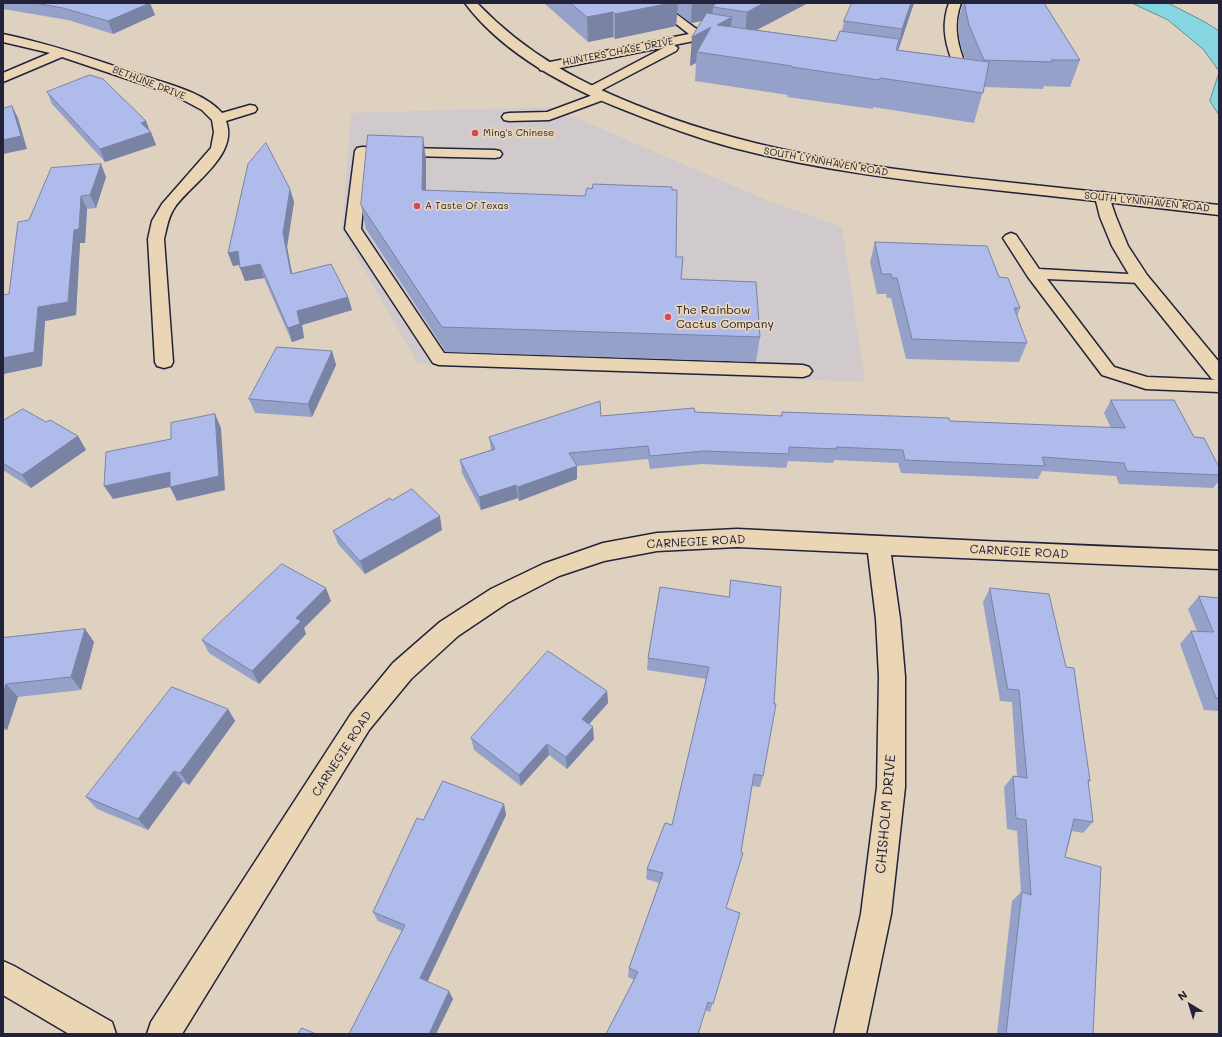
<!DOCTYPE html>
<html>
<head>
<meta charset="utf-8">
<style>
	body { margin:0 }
	#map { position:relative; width:1222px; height:1037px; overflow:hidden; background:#ded1bf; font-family:Mali,sans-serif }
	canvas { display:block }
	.frame { position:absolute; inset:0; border:4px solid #22223b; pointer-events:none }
	.north { position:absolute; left:1170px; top:985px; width:40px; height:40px; -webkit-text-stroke:3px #ead6b4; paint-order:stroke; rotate:322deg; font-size:11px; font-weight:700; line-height:16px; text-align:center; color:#22223b }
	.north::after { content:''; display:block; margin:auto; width:14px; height:18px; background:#22223b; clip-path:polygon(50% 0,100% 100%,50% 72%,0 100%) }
</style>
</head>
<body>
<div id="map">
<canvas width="1222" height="1037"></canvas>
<div class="frame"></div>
<div class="north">N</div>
</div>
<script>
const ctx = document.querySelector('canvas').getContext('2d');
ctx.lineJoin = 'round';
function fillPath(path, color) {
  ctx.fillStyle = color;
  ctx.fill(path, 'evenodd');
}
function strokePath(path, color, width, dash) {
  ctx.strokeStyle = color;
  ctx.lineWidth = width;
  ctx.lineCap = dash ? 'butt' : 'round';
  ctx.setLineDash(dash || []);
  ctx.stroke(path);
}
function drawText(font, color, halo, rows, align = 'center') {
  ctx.font = font + ' Mali,sans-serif';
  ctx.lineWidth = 3.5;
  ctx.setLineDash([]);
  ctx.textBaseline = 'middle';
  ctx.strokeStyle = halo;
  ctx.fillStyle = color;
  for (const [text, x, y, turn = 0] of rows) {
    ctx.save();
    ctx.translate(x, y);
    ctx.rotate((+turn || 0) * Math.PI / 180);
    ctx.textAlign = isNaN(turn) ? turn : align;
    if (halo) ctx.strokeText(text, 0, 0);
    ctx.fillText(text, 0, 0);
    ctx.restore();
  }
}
fillPath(new Path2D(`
	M551,107L764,199L842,227L865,382L418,364L342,231L351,113Z`), '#d0cacc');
const water = new Path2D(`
	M1132,3H1168L1205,22L1219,31V71L1203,49L1168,20Z
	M1219,73V115L1210,101Z`);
fillPath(water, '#86d6e2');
strokePath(water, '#5e8e9f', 1);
const service = new Path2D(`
	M601,92L606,93L607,96L606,99L549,120L509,121L504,120L502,117L504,114L509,113L547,112Z
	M362,147L495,150L500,151L502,154L500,157L495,158L368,155L361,229L444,353L803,365L809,367L812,371L809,375L803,377L439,365L433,363L345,229L355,151L357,148Z
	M1011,233L1016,235L1039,269L1146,275L1148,278L1146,281L1140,283L1047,279L1114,367L1147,377L1219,380V392L1146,389L1102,375L1028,277L1003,238L1006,235Z`);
const minor = new Path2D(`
	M649,3H662L695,28L708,33L727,35L729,38L727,41C717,43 705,40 695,36L696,38L694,41L674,45L678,48L676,51L592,95L587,94L585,91L587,88L665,47L545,71L540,70L539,67L540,64L545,63L689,34Z
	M949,3H961C954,22 956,39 963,58C956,71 940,73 926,70L925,67L926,64L943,63L951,58C944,39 942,22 949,3Z
	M3,34C50,44 92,58 137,74C163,83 203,91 222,113L250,105L255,106L257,109L255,112L226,121C239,155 192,183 175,207C168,217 167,227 164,239L173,362L171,366L164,368L157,366L155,362L148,239L152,221L162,204L211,148L214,132L212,120L202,110L172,94L62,57L3,82V73L50,53L3,42Z
	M1103,192L1108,194L1116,217L1128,246L1147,275L1219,362V381L1212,379L1131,278L1112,246L1100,217L1095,197L1098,194Z
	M737,529C898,537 1058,545 1219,551V569L891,555L900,619L905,677V787L891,914L866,1034H834L861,914L877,787L879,677L876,619L868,553L737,547L657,551L604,561L559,576L507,603L458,636L411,679L369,730L182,1034H147L151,1022L351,714L393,663L440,622L491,589L543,564L603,543L657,533Z
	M3,961L14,966L112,1022L116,1034H69L3,995Z`);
const tertiary = new Path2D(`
	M465,3H477C527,55 583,85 649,110C763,154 876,168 996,181C1070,189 1145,197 1219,205V215C1144,206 1070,198 995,190C907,181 819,170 734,148C697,138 662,125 627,111C570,89 503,54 465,3Z`);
strokePath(service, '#22223b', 3);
strokePath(minor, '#22223b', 3);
strokePath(tertiary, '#22223b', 3);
fillPath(service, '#ead6b4');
fillPath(minor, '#ead6b4');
fillPath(tertiary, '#ead6b4');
fillPath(new Path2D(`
	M3,3H150L155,15L113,34L68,20L3,9Z
	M544,3H808L757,30L836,41L842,31L844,21L876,4L914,3L898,50L966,59L962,51L959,37L958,22L963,3H1044L1080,60L1070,87L1044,86L1043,89L984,87L974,123L873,107V109L787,97L788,95L695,81L696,63L690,66L692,37L702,21L691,23L677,13L676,26L615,39L613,37L588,42Z
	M47,92L146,121L156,145L105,162L52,104Z
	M426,160V190L676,257L681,279L760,337L756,362L446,352L366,229L361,205Z
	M101,164L106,177L96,208L87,209L85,243H80L76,315L45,321L42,366L3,374V295L9,294L29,220Z
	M290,189L294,202L287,247L292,274L348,297L352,310L302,325L304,338L292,342L264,278L245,281L240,265L233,266L228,253Z
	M875,242L999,277L1020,308L1017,316L1027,343L1019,362L906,359L891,298H887L886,294H877L870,262Z
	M332,351L336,365L312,417L255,413L249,399Z
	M1111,400L1194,437L1219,467V481L1213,488L1119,484L1116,476L1042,471L1038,479L901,473L898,463L834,460L833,463L788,461L786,468L702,464L650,469L648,459L577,466V479L519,501L518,498L481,510L462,473L460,460L491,450L489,437L601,416L695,412L781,416L782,412L950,421L1111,428L1104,413Z
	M3,421L78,436L86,450L31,488L3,470Z
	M392,500L442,530L365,574L338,544L333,531Z
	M731,580L763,776L760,787L752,786L741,852L740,863L726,908L740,913L710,1012L628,977L629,968L659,883L646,879L647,869L672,825L706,679L647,670L648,658L729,597Z
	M990,588L1090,781L1088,783L1093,822L1083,833L1072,831L1065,857L1093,1034H997L1012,901L1021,892L1017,831L1007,829L1004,787L1013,776L1017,777L1012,702L1000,701L983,602Z
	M1199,596L1219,598V711L1204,710L1180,644L1191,631H1197L1188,609Z
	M331,601L304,628L306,634L259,684L209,653L202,640Z
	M85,629L94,642L81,690L18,697L7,730H3V638Z
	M607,691L608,703L589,724L594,739L567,769L549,755L521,786L474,750L471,738Z
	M228,709L235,721L189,785L183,782L148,830L97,809L86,797Z
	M504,804L506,815L427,981L453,999L436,1034H349L402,931L378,921L373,912L423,820Z`), '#96a1ca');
fillPath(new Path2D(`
	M150,3L155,15L113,34L108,21Z
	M671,3H678L676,26L615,39V14Z
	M692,3H721L713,7L712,19L691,23Z
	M764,3H808L745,36L747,12Z
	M911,3H914L896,57L902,29Z
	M613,12V37L588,42L587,17Z
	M732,17L729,45L717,25Z
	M711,27L697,52L696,63L690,66L692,37Z
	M12,106L18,118L27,149L3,154V140Z
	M146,121L150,133L151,132L156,145L105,162L100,149L141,123Z
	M423,137L426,160V214L422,190Z
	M101,164L106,177L96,208L90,195Z
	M290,189L294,202L287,247L295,288L291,274L283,233Z
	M81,196L87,209L85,243H80L76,315L45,321L42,366L3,374V358L38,307L74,230Z
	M238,251L243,264L233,266L228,253Z
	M260,264L264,278L245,281L240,268Z
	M348,297L352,310L302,325L304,338L292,342L288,328L297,311Z
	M332,351L336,365L312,417L308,404Z
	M215,414L221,428L225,490L177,501L170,487L113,499L104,486L170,472Z
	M78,436L86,450L31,488L22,475Z
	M577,466V479L519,501L518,487Z
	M516,485L518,498L481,510L479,497Z
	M440,516L442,530L365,574L360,561Z
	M326,588L331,601L304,628L306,634L259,684L252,671L296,618Z
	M85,629L94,642L81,690L71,677Z
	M6,684L18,697L7,730L3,726V694Z
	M607,691L608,703L583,731L582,719Z
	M228,709L235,721L189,785L180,773Z
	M593,727L594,739L567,769L566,757Z
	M547,744L549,755L521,786L519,775Z
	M174,771L183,782L148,830L138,819Z
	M504,804L506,815L425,987L420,978Z
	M449,991L453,999L436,1034H429Z`), '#7a83a4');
const building = new Path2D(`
	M35,3H150L108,21L63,8Z
	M571,3H671L615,14L613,12L587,17Z
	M716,3H764L747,12L713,7Z
	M852,3H875L876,4V3H911L902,29L844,21Z
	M965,3H1044L1080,60H1051L1052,62L984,60L969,25L966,12Z
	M707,13L732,17L717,25L836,41L840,31L899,39L896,50L989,62L983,93L880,78L879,80L792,67V66L697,52L711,27L692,37Z
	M90,75L103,79L146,121L141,123L151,132L100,149L47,92Z
	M12,106L21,136L3,140V109Z
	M368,135L423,137L422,190L585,196L587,188L592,189L593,184L672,187V190H677L676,257H683L681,279L756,282L760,337L442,327L361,205Z
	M266,143L290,189L283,233L291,274L331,264L348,297L297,311L300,324L288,328L260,264L240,268L238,251L228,253L248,164Z
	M101,164L90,195L81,196L79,229L74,230L68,302L38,307L34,352L3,358V295L9,294L18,222L29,220L51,168Z
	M875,242L987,246L999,277L1008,278L1020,308H1014L1027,343L912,339L897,278H892L891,274H882Z
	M277,347L332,351L308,404L249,399Z
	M1111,400H1174L1194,437L1204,438L1219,467V475L1127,471L1124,463L1042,457L1045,466L905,460L903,450L836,447L837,449L789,447V454L704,451L650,456L648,446L569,453L577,466L518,487L516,485L479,497L460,460L495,449L489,437L600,401L601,416L694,408L695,412L782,416V412L949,418L950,421L1125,428Z
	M23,409L46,422L50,420L78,436L22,475L3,463V421Z
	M215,414L219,476L170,487V472L104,486L106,452L171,439V423Z
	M412,489L440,516L360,561L333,531L390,498L392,500Z
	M282,564L326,588L296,618L301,621L252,671L202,640Z
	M731,580L781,587L774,704H776L763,776L754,774L741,852L743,853L726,908L740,913L713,1004L708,1002L698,1034H606L638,972L629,968L663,873L647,869L665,823L672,825L709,667L648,658L660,587L729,597Z
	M990,588L1049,594L1066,667L1074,668L1090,781L1088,780L1093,822L1074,819L1065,857L1101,867L1093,1034H1006L1022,892L1031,895L1026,820L1016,818L1013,776L1027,778L1019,690L1008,689Z
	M1199,596L1219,598V698H1216L1191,631L1213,632Z
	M85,629L71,677L6,684L3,694V638Z
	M548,651L607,691L582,719L593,727L566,757L547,744L519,775L471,738Z
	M172,687L228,709L180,773L174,771L138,819L86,797Z
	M443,781L504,804L420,978L449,991L429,1034H349L405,925L373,912L417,818L423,820Z
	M302,1028L316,1034H298Z`);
fillPath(building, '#aebbeb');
strokePath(building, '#7a83a4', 1);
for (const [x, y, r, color] of [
	[475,133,4,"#d1495b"],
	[417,206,4,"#d1495b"],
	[668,317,4,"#d1495b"]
]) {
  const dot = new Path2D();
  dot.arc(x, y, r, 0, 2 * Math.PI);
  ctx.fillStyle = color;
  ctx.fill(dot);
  strokePath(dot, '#ead6b4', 1.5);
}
drawText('10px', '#22223b', '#ead6b4', [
	["HUNTERS CHASE DRIVE",618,52,-11],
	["BETHUNE DRIVE",149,83,21],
	["SOUTH LYNNHAVEN ROAD",826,162,10],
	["SOUTH LYNNHAVEN ROAD",1147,202,6]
]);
drawText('10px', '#22223b', '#ead6b4', [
	["Ming's Chinese",483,133],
	["A Taste Of Texas",425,206]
], 'left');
drawText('12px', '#22223b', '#ead6b4', [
	["The Rainbow",676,310],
	["Cactus Company",676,324]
], 'left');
drawText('12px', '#22223b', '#ead6b4', [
	["CARNEGIE ROAD",696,542,-3],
	["CARNEGIE ROAD",1019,552,3],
	["CARNEGIE ROAD",342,754,-57]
]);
drawText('14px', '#22223b', '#ead6b4', [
	["CHISHOLM DRIVE",886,814,-85]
]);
</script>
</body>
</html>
